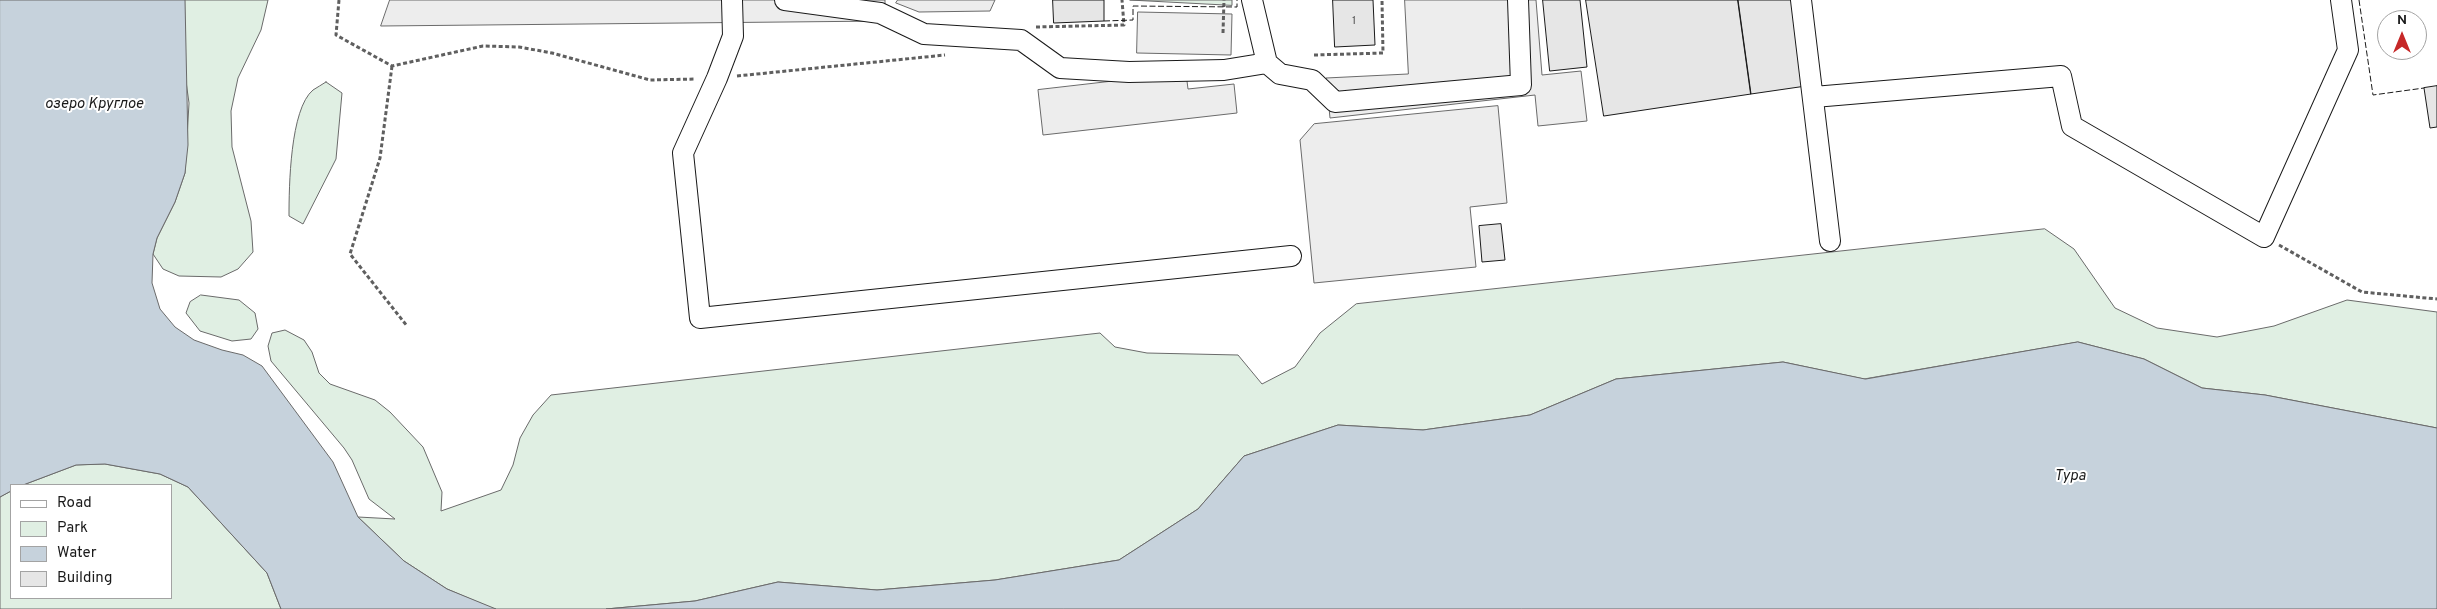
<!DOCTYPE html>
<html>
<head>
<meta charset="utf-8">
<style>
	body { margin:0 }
	#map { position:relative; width:2437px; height:609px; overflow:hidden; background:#fff; font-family:Overpass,sans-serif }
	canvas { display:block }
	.legend { position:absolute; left:10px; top:484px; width:162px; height:115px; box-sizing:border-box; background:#fff; border:1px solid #a3a3a3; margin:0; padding:6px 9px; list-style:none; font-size:15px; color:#1a1a1a }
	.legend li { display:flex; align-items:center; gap:10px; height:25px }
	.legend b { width:25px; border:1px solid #a3a3a3 }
	.north { position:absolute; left:2377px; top:10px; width:50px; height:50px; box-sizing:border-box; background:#fff; border:1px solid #a3a3a3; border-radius:50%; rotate:0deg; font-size:14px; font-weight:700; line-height:20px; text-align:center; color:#1a1a1a }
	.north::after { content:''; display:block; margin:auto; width:18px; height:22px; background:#c62828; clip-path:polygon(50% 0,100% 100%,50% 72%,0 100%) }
</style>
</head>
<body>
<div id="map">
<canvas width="2437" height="609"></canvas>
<ul class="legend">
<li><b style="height:6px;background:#fff"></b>Road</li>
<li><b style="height:14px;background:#e0efe3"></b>Park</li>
<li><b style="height:14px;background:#c6d2dc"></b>Water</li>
<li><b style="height:14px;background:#e6e6e6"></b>Building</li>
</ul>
<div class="north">N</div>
</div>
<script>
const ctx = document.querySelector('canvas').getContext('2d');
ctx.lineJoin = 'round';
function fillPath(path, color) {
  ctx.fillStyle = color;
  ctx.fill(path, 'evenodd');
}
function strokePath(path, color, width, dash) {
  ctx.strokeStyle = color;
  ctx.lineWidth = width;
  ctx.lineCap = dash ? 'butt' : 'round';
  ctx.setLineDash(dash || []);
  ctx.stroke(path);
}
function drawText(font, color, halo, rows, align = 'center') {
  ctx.font = font + ' Overpass,sans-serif';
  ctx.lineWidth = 4;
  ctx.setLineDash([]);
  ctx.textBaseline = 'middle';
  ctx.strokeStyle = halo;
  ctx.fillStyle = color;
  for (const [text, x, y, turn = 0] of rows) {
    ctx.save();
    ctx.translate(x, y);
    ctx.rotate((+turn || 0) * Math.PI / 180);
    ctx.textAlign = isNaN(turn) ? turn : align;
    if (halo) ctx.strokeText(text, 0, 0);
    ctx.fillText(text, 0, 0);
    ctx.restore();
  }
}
const green = new Path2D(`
	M185,0H268L261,30L238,78L231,111L232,147L251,221L253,252L238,269L221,277L179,276L163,269L153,254L157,238L175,202L185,173L189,103L185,74Z
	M1130,0H1232V5Z
	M326,82L342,93L336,159L303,224L289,216C289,187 290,109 313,90C317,87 322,85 326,82Z
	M2045,229L2074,249L2115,308L2157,328L2217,337L2274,326L2347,300L2437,312V428L2265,395L2202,388L2144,359L2078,342L1864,379L1783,362L1616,379L1530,415L1423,430L1338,425L1244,456L1198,509L1119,560L995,580L877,590L778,582L695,601L606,609H494L447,589L404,561L358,517L395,519L369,499L352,460L344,448L271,361L268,346L272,333L285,330L304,340L312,352L319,373L330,384L375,400L390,412L423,447L442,492L441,511L501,490L513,465L520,438L533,415L551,395L1100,333L1115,347L1147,353L1238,355L1262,384L1295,367L1320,333L1356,304Z
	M201,295L239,300L255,313L258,329L251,339L232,341L200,331L186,313L190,302Z
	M105,464L160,474L188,487L267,573L281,609H0V497L11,491V598H171V485H23L76,465Z`);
fillPath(green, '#e0efe3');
strokePath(green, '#6a6a6a', 1);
const parking = new Path2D(`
	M390,0H885V21L381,26Z
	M898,0H995L990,11L919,12L896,3Z
	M1405,0H1536L1542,75L1581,71L1587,121L1538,126L1535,95L1330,118L1326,78L1408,74Z
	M1138,12L1232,14L1231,55L1137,53Z
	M1186,73L1188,89L1234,84L1237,113L1043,135L1038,90Z
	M1498,106L1507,203L1470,207L1476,267L1314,283L1300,140L1314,124Z`);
fillPath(parking, '#ededed');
strokePath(parking, '#6a6a6a', 1);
const water = new Path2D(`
	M0,0H185L188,145L185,173L175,202L157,238L153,254L152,283L160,309L175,327L194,340L222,350L243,355L262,366L333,462L358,517L404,561L447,589L496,609H281L267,573L188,487L160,474L105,464L76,465L23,485H11V491L0,497Z
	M2078,342L2144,359L2202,388L2265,395L2437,428V609H606L695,601L778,582L877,590L995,580L1119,560L1198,509L1244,456L1338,425L1423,430L1530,415L1616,379L1783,362L1865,379Z`);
fillPath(water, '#c6d2dc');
strokePath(water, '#6a6a6a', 1);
const building = new Path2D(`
	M1053,0H1104V21L1054,23Z
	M1333,0H1373L1375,45L1335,47Z
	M1543,0H1580L1587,67L1550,71Z
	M1586,0H1738L1751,94L1604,116Z
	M1738,0H1793L1806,86L1751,94Z
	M2437,86V127L2430,128L2424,88Z
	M1501,224L1505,260L1482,262L1479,226Z`);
fillPath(building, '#e6e6e6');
strokePath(building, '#1a1a1a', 1);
const minor = new Path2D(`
	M732,0L733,36L717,78L683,153L700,318L1291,256
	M785,0L880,13L924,34L1021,40L1060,68L1129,72L1224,70L1267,63
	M1252,0L1267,63L1280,74L1312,80L1335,102L1521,85L1518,0
	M1801,0L1830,241
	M1814,97L2061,76L2072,126L2264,237L2348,50L2341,0`);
strokePath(minor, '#1a1a1a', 22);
strokePath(new Path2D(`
	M339,0L336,35L392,66L483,46L519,47L552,53L650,80L696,79
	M1036,27L1124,25L1122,0
	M1223,33L1224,0
	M1314,55L1383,53L1382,0
	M392,66L380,158L350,254L407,326
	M737,76L945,55
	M2279,245L2362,292L2437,299`), '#5f5f5f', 3, [4, 2.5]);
strokePath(minor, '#fff', 20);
strokePath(new Path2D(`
	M2359,0L2373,95L2424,88
	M1104,21L1133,20V6L1237,7V0`), '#1a1a1a', 1, [6, 2.5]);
drawText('11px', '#4d4d4d', null, [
	["1",1354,22]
]);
drawText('italic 15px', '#1a1a1a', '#fff', [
	["озеро Круглое",94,105],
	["Тура",2070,477]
]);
</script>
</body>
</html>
